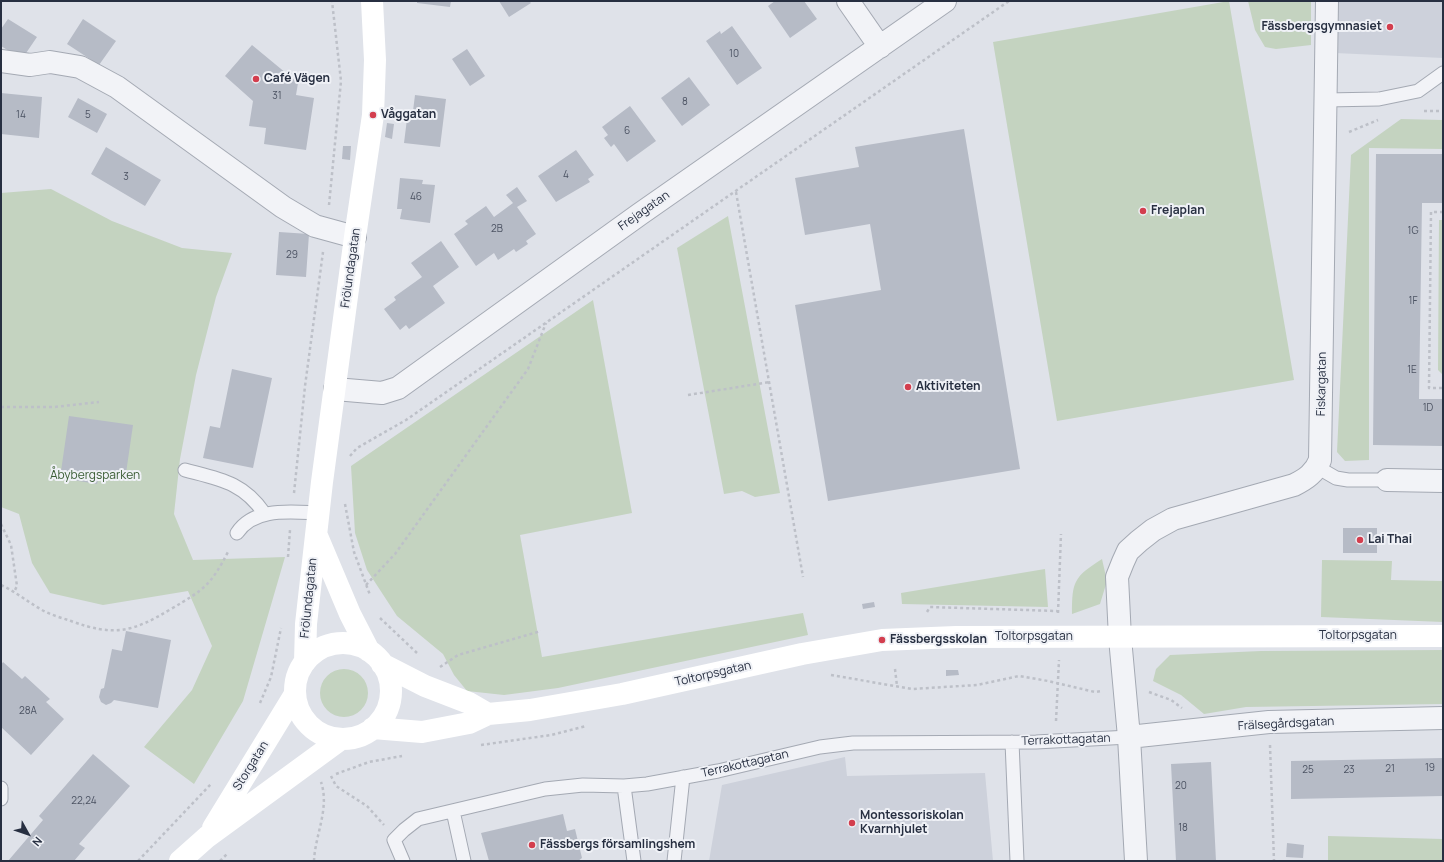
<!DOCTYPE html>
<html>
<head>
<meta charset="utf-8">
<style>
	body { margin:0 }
	#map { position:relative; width:1444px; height:862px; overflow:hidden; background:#dfe2e9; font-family:Manrope,sans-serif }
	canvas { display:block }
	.frame { position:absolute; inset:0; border:2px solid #272f41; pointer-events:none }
	.north { position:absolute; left:8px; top:814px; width:40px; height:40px; -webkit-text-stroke:3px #eff1f6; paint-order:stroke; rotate:130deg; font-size:11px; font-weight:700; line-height:16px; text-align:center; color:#272f41 }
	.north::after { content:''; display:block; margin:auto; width:14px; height:18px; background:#272f41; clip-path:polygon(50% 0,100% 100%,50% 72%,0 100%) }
</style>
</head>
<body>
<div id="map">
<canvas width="1444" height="862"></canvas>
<div class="frame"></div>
<div class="north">N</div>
</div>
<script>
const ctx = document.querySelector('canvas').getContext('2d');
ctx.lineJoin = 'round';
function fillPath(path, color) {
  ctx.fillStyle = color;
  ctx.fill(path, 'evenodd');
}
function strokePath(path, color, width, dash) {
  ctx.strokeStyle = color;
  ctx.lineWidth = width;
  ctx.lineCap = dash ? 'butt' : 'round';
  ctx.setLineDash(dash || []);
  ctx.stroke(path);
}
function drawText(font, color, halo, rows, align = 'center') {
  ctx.font = font + ' Manrope,sans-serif';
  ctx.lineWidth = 4;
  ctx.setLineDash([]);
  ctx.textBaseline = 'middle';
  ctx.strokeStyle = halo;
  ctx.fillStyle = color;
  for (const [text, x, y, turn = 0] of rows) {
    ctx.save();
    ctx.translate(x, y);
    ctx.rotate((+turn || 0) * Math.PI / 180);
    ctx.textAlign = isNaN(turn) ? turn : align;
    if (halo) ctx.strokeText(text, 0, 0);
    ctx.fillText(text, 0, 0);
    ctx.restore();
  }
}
fillPath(new Path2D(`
	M1337,1H1443V58L1335,53Z
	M845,757L847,776L985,773L993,861H709L722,785Z`), '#cdd1db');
fillPath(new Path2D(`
	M1229,1L1294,380L1057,421L993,42Z
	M1248,1H1311V45L1276,49L1265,47L1255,30Z
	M1401,119L1443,120V149L1369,148V460L1345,461L1337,452L1351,155Z
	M51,189L112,221L182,248L232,253L216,297L196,375L180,459L174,514L193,560L285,557L243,701L194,784L144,747L192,690L212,646L188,591L103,605L50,593L32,563L19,514L1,507V193Z
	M728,216L780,493L755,497L742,491L724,494L677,248Z
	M1439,220H1443V375L1438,370Z
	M593,300L632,513L520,535L542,657L803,613L808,635L558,688L504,695L467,691L454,675L443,654L397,616L367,570L355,533L351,466Z
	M1102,559L1107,581L1100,604L1072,614C1072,581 1074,577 1102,559Z
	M1322,560L1392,561L1391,580L1443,581V622L1321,617Z
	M1045,569L1048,607L902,604L901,593Z
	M1443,650V704L1246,707L1204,714L1181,695L1153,681L1156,669L1170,655L1261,651Z
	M320 693a24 24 0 1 1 48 0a24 24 0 1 1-48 0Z
	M1328,836L1443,839V861H1328Z`), '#c4d3c0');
fillPath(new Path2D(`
	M417,1H451L450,7L417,3Z
	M499,1H529L531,3L509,17Z
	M775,1H804L817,19L790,38L768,6Z
	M8,19L37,37L22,59L1,46V29Z
	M83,19L116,41L99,65L67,44Z
	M732,26L762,68L737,85L706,41L720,31L721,34Z
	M252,45L298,83L296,95L314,98L306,150L264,144L266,128L249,126L253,101L225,76Z
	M467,49L485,76L470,86L452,59Z
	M689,77L710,105L682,126L661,98Z
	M1,93L42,97L39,138L1,134Z
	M415,95L446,99L440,147L404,143L408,111H413Z
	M78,98L107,114L97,133L68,117Z
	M630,106L656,141L627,162L614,144L611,147L604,138L608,135L602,127Z
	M387,123L394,124L392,139L385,137Z
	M964,129L1020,469L828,501L795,305L881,290L870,224L805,235L795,178L859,167L855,147Z
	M343,146H351L350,160L342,159Z
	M106,147L161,180L145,206L91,174Z
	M576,150L594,175L588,179L590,182L556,202L538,176Z
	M1376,154H1443V203H1422L1419,399H1443V446L1373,445Z
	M400,178L423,180L422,184L435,185L430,223L400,219L402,209H397Z
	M517,187L527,201L517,207L536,234L526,241L528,244L516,252L514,249L498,260L494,253L476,266L454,234L468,224L465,221L486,206L494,217L513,203L506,195Z
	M279,232L309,234L306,277L276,275Z
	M441,241L459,267L433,286L445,303L409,329L406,325L400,330L384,309L396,300L394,297L422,277L411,263Z
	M232,369L272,378L253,468L203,458L210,426L220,428Z
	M69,416L133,425L125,480L99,476L97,484L60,478Z
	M1343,528H1377V553H1343Z
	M874,602L875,607L863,609L862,604Z
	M126,631L171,640L158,708L114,700L111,703L106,705L101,702L99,697L101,689L104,688L112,649L122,651Z
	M3,662L22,679L25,676L50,699L46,702L64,719L31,755L1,727V665Z
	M946,670H958L959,675L946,676Z
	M93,754L130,786L79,844L85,848L74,861H8L43,820L39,816Z
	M1443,758V796L1291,799V761Z
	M1211,762L1216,861H1176L1171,764Z
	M563,814L567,831L575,829L582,858L578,861H489L481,833Z
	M1287,843L1304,845L1303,858L1286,857Z`), '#b6bbc6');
const lane = new Path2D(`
	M1326,100L1379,99L1418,91L1443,73
	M1317,467L1336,478L1348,480H1387
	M185,470C219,479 243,482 264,513
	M237,533C254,507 290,512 318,513
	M1012,742L1017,861
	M624,786L634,861
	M1,788V799
	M453,811L464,861
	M403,861L394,840L404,830L418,819L545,789L583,785L624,786L647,784L718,771L820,747L853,743L1036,742L1129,737
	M674,861L683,777`);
const street = new Path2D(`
	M848,1L880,47
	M1,61L30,65L50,62L80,67L117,87L283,207L315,226L355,237
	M335,389L382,393L398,388L640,214L945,1
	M1387,480L1443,481
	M1129,737L1269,722L1443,718
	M1136,861L1129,737L1120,638L1117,577L1123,562L1128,551L1139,541L1153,530L1173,519L1294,485C1306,479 1315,473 1320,460L1327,1`);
strokePath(lane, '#a4a9b3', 15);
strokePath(street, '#a4a9b3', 24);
strokePath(new Path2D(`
	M1424,111H1443
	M1349,132L1378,120
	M736,192L803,577
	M329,205L341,81L332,1
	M1443,212H1431L1429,388H1443
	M688,395L770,382
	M1,407H54L99,402
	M350,456L357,448L406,420L1009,1
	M294,493L305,386L323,252
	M345,504L354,552L370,595
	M1,524L11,545L17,586L14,592
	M288,557L290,530
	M1,585C16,592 28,602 42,610C51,615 62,618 71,621C114,637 133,632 171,609C205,589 211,585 229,550
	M366,585L395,554L528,369L546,323
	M927,612L930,607L1057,611
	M1058,613L1061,534
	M380,618L417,653
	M440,667L458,655L541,631
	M895,669L897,686
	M831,675L912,689L977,685L1019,676L1048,681L1095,692L1102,691
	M1149,692L1171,700L1182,708
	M260,703L271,677L281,628
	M1056,721L1059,660
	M481,745L551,735L586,726
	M1270,745L1274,861
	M336,774L369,762L402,756
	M331,776L336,786L367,806L384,825
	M138,861L211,784
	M220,861L228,853
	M314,861C315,835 330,808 321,782`), '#bdc0c8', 2.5, [3, 3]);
strokePath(lane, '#f2f3f7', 13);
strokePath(street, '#f2f3f7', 22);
strokePath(new Path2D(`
	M317,536L350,614L369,651
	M295 691a48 48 0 1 1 96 0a48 48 0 1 1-96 0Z
	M305,662L306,624L322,482L355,237L373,115L375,60L372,1
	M382,664L425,686L469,703L488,714
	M373,728L422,732L469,723L488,714L530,710L622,694L802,654L882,640L956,637L1443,636
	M213,828L295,694
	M180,861L207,837L341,739`), '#fff', 22);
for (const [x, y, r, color] of [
	[1390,27,4,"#d33e4e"],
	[256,79,4,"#d33e4e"],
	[373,115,4,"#d33e4e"],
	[1143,211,4,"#d33e4e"],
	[908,387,4,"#d33e4e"],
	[1360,540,4,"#d33e4e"],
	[882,640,4,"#d33e4e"],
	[852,823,4,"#d33e4e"],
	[532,845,4,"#d33e4e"]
]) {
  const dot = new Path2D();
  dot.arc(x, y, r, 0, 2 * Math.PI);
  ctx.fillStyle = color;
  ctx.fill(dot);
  strokePath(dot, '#eff1f6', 1.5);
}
drawText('10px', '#4b5262', null, [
	["10",734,54],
	["31",277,96],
	["8",685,102],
	["14",21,115],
	["5",88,115],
	["6",627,131],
	["4",566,175],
	["3",126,177],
	["46",416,197],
	["2B",497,229],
	["1G",1413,231],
	["29",292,255],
	["1F",1413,301],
	["1E",1412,370],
	["1D",1428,408],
	["28A",28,711],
	["19",1430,768],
	["21",1390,769],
	["25",1308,770],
	["23",1349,770],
	["20",1181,786],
	["22,24",84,801],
	["18",1183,828]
]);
drawText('bold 12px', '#272f41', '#eff1f6', [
	["Fässbergsgymnasiet",1382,27,"right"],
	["Café Vägen",264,79],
	["Våggatan",381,115],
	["Frejaplan",1151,211],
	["Aktiviteten",916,387],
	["Lai Thai",1368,540],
	["Fässbergsskolan",890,640],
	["Montessoriskolan",860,816],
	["Kvarnhjulet",860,830],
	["Fässbergs församlingshem",540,845]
], 'left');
drawText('12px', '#272f41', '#eff1f6', [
	["Frejagatan",644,211,-35],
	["Frölundagatan",351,268,-82],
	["Fiskargatan",1322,384,-89],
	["Frölundagatan",309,598,-84],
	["Toltorpsgatan",1358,636],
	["Toltorpsgatan",1034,637],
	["Toltorpsgatan",713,674,-13],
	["Frälsegårdsgatan",1286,724,-3],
	["Terrakottagatan",1066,740,-2],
	["Terrakottagatan",745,764,-13],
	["Storgatan",251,766,-58]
]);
drawText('12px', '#3a5d34', '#eff1f6', [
	["Åbybergsparken",95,476]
]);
</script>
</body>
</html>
